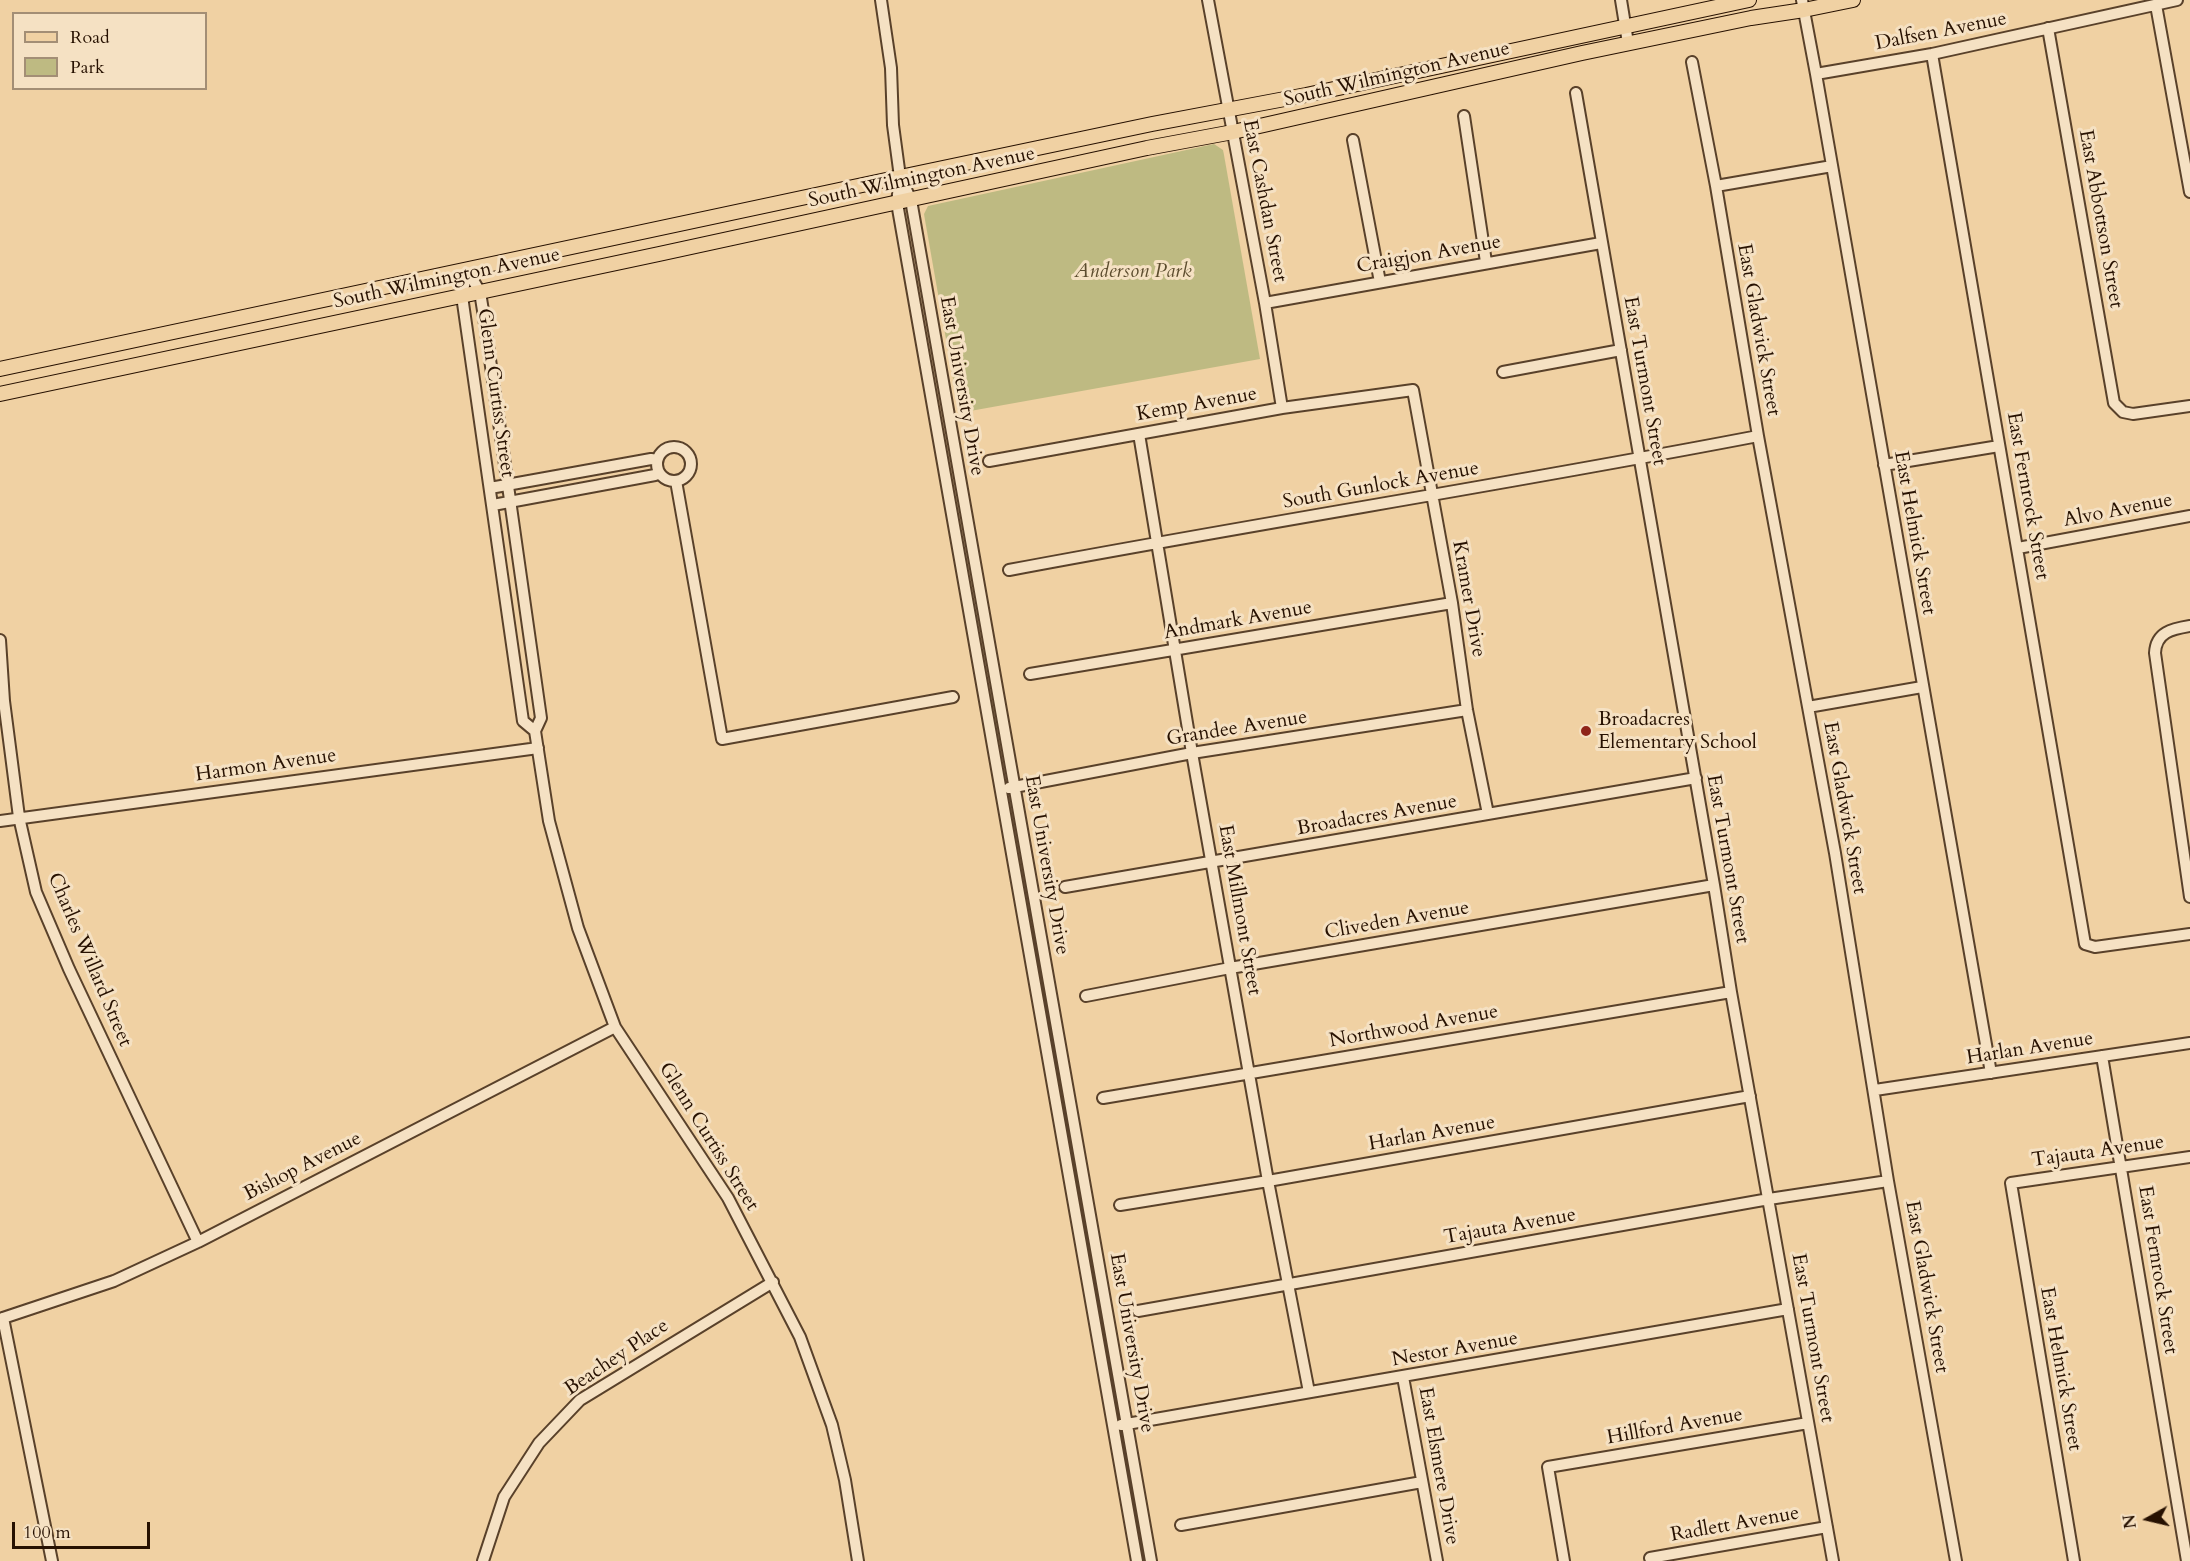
<!DOCTYPE html>
<html>
<head>
<meta charset="utf-8">
<style>
	body { margin:0 }
	#map { position:relative; width:2190px; height:1561px; overflow:hidden; background:#f0d1a3; font-family:Cardo,serif }
	canvas { display:block }
	.legend { position:absolute; left:12px; top:12px; width:195px; height:78px; box-sizing:border-box; background:#f5e1c3; border:2px solid #a38e75; margin:0; padding:8px 10px; list-style:none; font-size:18px; color:#271101 }
	.legend li { display:flex; align-items:center; gap:12px; height:30px }
	.legend b { width:30px; border:2px solid #a38e75 }
	.north { position:absolute; left:2118px; top:1489px; width:60px; height:60px; -webkit-text-stroke:4px #f5e1c3; paint-order:stroke; rotate:262deg; font-size:16px; font-weight:700; line-height:24px; text-align:center; color:#271101 }
	.north::after { content:''; display:block; margin:auto; width:21px; height:27px; background:#271101; clip-path:polygon(50% 0,100% 100%,50% 72%,0 100%) }
	.scale { position:absolute; left:12px; top:1522px; width:138px; height:27px; box-sizing:border-box; border:3px solid #271101; border-top:0; padding-left:8px; font-size:18px; line-height:21px; white-space:nowrap; color:#271101; -webkit-text-stroke:4px #f5e1c3; paint-order:stroke }
</style>
</head>
<body>
<div id="map">
<canvas width="2190" height="1561"></canvas>
<ul class="legend">
<li><b style="height:8px;background:#f0d1a3"></b>Road</li>
<li><b style="height:16px;background:#beba82"></b>Park</li>
</ul>
<div class="north">N</div>
<div class="scale">100 m</div>
</div>
<script>
const ctx = document.querySelector('canvas').getContext('2d');
ctx.lineJoin = 'round';
function fillPath(path, color) {
  ctx.fillStyle = color;
  ctx.fill(path, 'evenodd');
}
function strokePath(path, color, width, dash) {
  ctx.strokeStyle = color;
  ctx.lineWidth = width;
  ctx.lineCap = dash ? 'butt' : 'round';
  ctx.setLineDash(dash || []);
  ctx.stroke(path);
}
function drawText(font, color, halo, rows, align = 'center') {
  ctx.font = font + ' Cardo,serif';
  ctx.lineWidth = 6;
  ctx.setLineDash([]);
  ctx.textBaseline = 'middle';
  ctx.strokeStyle = halo;
  ctx.fillStyle = color;
  for (const [text, x, y, turn = 0] of rows) {
    ctx.save();
    ctx.translate(x, y);
    ctx.rotate((+turn || 0) * Math.PI / 180);
    ctx.textAlign = isNaN(turn) ? turn : align;
    if (halo) ctx.strokeText(text, 0, 0);
    ctx.fillText(text, 0, 0);
    ctx.restore();
  }
}
fillPath(new Path2D(`
	M1214,144L1223,150L1224,155L1260,359L959,413L925,220L924,214L928,206Z`), '#beba82');
const minor = new Path2D(`
	M881,0L891,68L893,125L900,177L897,203L1137,1561
	M1208,0L1265,303L1282,408
	M1621,0L1628,43
	M1802,0L1816,74L1991,1073
	M2156,5L2190,192
	M2048,28L2114,403L2123,412L2133,414L2190,406
	M1932,54L2085,944L2095,947L2190,934
	M1692,62L1716,186L1758,436L1835,853L1888,1181L1956,1561
	M1816,74L1932,54L2177,0
	M1576,93L1714,885L1731,992L1833,1561
	M1464,116L1486,262
	M1353,140L1380,282
	M900,177L911,200L1151,1561
	M1716,186L1832,166
	M467,270L480,292L484,317L541,718L535,731L549,821L578,928L615,1027L728,1198L800,1337L832,1425L845,1480L858,1561
	M467,270L462,296L523,721L535,731
	M1265,303L1601,243
	M1503,372L1621,350
	M1139,434L1192,753L1268,1181L1309,1392
	M657 464a17 17 0 1 1 34 0a17 17 0 1 1-34 0Z
	M989,461L1282,408L1413,390L1452,603L1467,710L1488,814
	M1884,465L1999,446
	M676,481L722,739L953,697
	M490,488L651,459L657,460
	M493,505L655,475L659,473
	M2018,548L2190,516
	M1009,570C1258,523 1509,484 1758,436
	M2190,626C2172,629 2156,632 2155,653L2190,897
	M0,640L4,701L19,817L36,892L69,969L198,1242
	M1030,674L1452,603
	M1808,707L1922,687
	M1009,788L1192,753L1467,710
	M0,821L538,748
	M1065,887L1696,778
	M1086,996L1230,968L1714,885
	M2102,1056L2187,1561
	M1875,1090L2190,1043
	M1103,1098L1731,992
	M1120,1205L1268,1181L1750,1096
	M1138,1311L1769,1199L1888,1181
	M3,1318L52,1561
	M0,1319L114,1281L198,1242L615,1027
	M1403,1377L1437,1561
	M1121,1425L1788,1309
	M1181,1525L1422,1482
	M1650,1558L1827,1527
	M483,1561L504,1497L539,1443L580,1400L773,1282
	M1564,1561L1548,1467L1808,1423
	M2074,1561L2011,1183L2190,1157`);
const major = new Path2D(`
	M0,369L900,177L1152,124L1306,95L1749,0
	M0,394L659,254L1147,148L1233,132L1582,53L1751,18L1804,10L1853,0`);
strokePath(minor, '#59412a', 14);
strokePath(major, '#271101', 16);
strokePath(minor, '#f5e1c3', 10);
strokePath(major, '#f0d1a3', 14);
for (const [x, y, r, color] of [
	[1586,731,6,"#8f2418"]
]) {
  const dot = new Path2D();
  dot.arc(x, y, r, 0, 2 * Math.PI);
  ctx.fillStyle = color;
  ctx.fill(dot);
  strokePath(dot, '#f5e1c3', 2);
}
drawText('20px', '#271101', '#f5e1c3', [
	["Dalfsen Avenue",1941,32,-11],
	["South Wilmington Avenue",1397,75,-13],
	["South Wilmington Avenue",922,178,-12],
	["East Cashdan Street",1264,201,79],
	["East Abbottson Street",2100,219,80],
	["Craigjon Avenue",1429,255,-10],
	["South Wilmington Avenue",447,279,-12],
	["East Gladwick Street",1758,330,80],
	["East Turmont Street",1644,381,80],
	["East University Drive",961,386,80],
	["Glenn Curtiss Street",495,393,82],
	["Kemp Avenue",1197,405,-10],
	["South Gunlock Avenue",1381,486,-10],
	["East Fernrock Street",2027,496,80],
	["Alvo Avenue",2118,511,-11],
	["East Helmick Street",1914,533,80],
	["Kramer Drive",1468,599,80],
	["Andmark Avenue",1238,621,-10],
	["Grandee Avenue",1237,729,-9],
	["Harmon Avenue",266,766,-8],
	["East Gladwick Street",1844,808,80],
	["Broadacres Avenue",1377,816,-10],
	["East Turmont Street",1727,859,80],
	["East University Drive",1046,865,80],
	["East Millmont Street",1239,910,80],
	["Cliveden Avenue",1397,921,-10],
	["Charles Willard Street",89,960,67],
	["Northwood Avenue",1414,1027,-10],
	["Harlan Avenue",2030,1049,-9],
	["Harlan Avenue",1432,1134,-10],
	["Glenn Curtiss Street",708,1137,58],
	["Tajauta Avenue",2098,1152,-8],
	["Bishop Avenue",303,1167,-27],
	["Tajauta Avenue",1510,1227,-10],
	["East Fernrock Street",2157,1270,81],
	["East Gladwick Street",1926,1287,80],
	["East Turmont Street",1812,1338,80],
	["East University Drive",1131,1343,80],
	["Nestor Avenue",1455,1350,-10],
	["Beachey Place",617,1358,-34],
	["East Helmick Street",2060,1369,80],
	["Hillford Avenue",1675,1427,-10],
	["East Elsmere Drive",1438,1466,80],
	["Radlett Avenue",1735,1525,-10]
]);
drawText('italic 20px', '#5c4c2e', '#f5e1c3', [
	["Anderson Park",1133,272]
]);
drawText('20px', '#271101', '#f5e1c3', [
	["Broadacres",1598,720],
	["Elementary School",1598,743]
], 'left');
</script>
</body>
</html>
